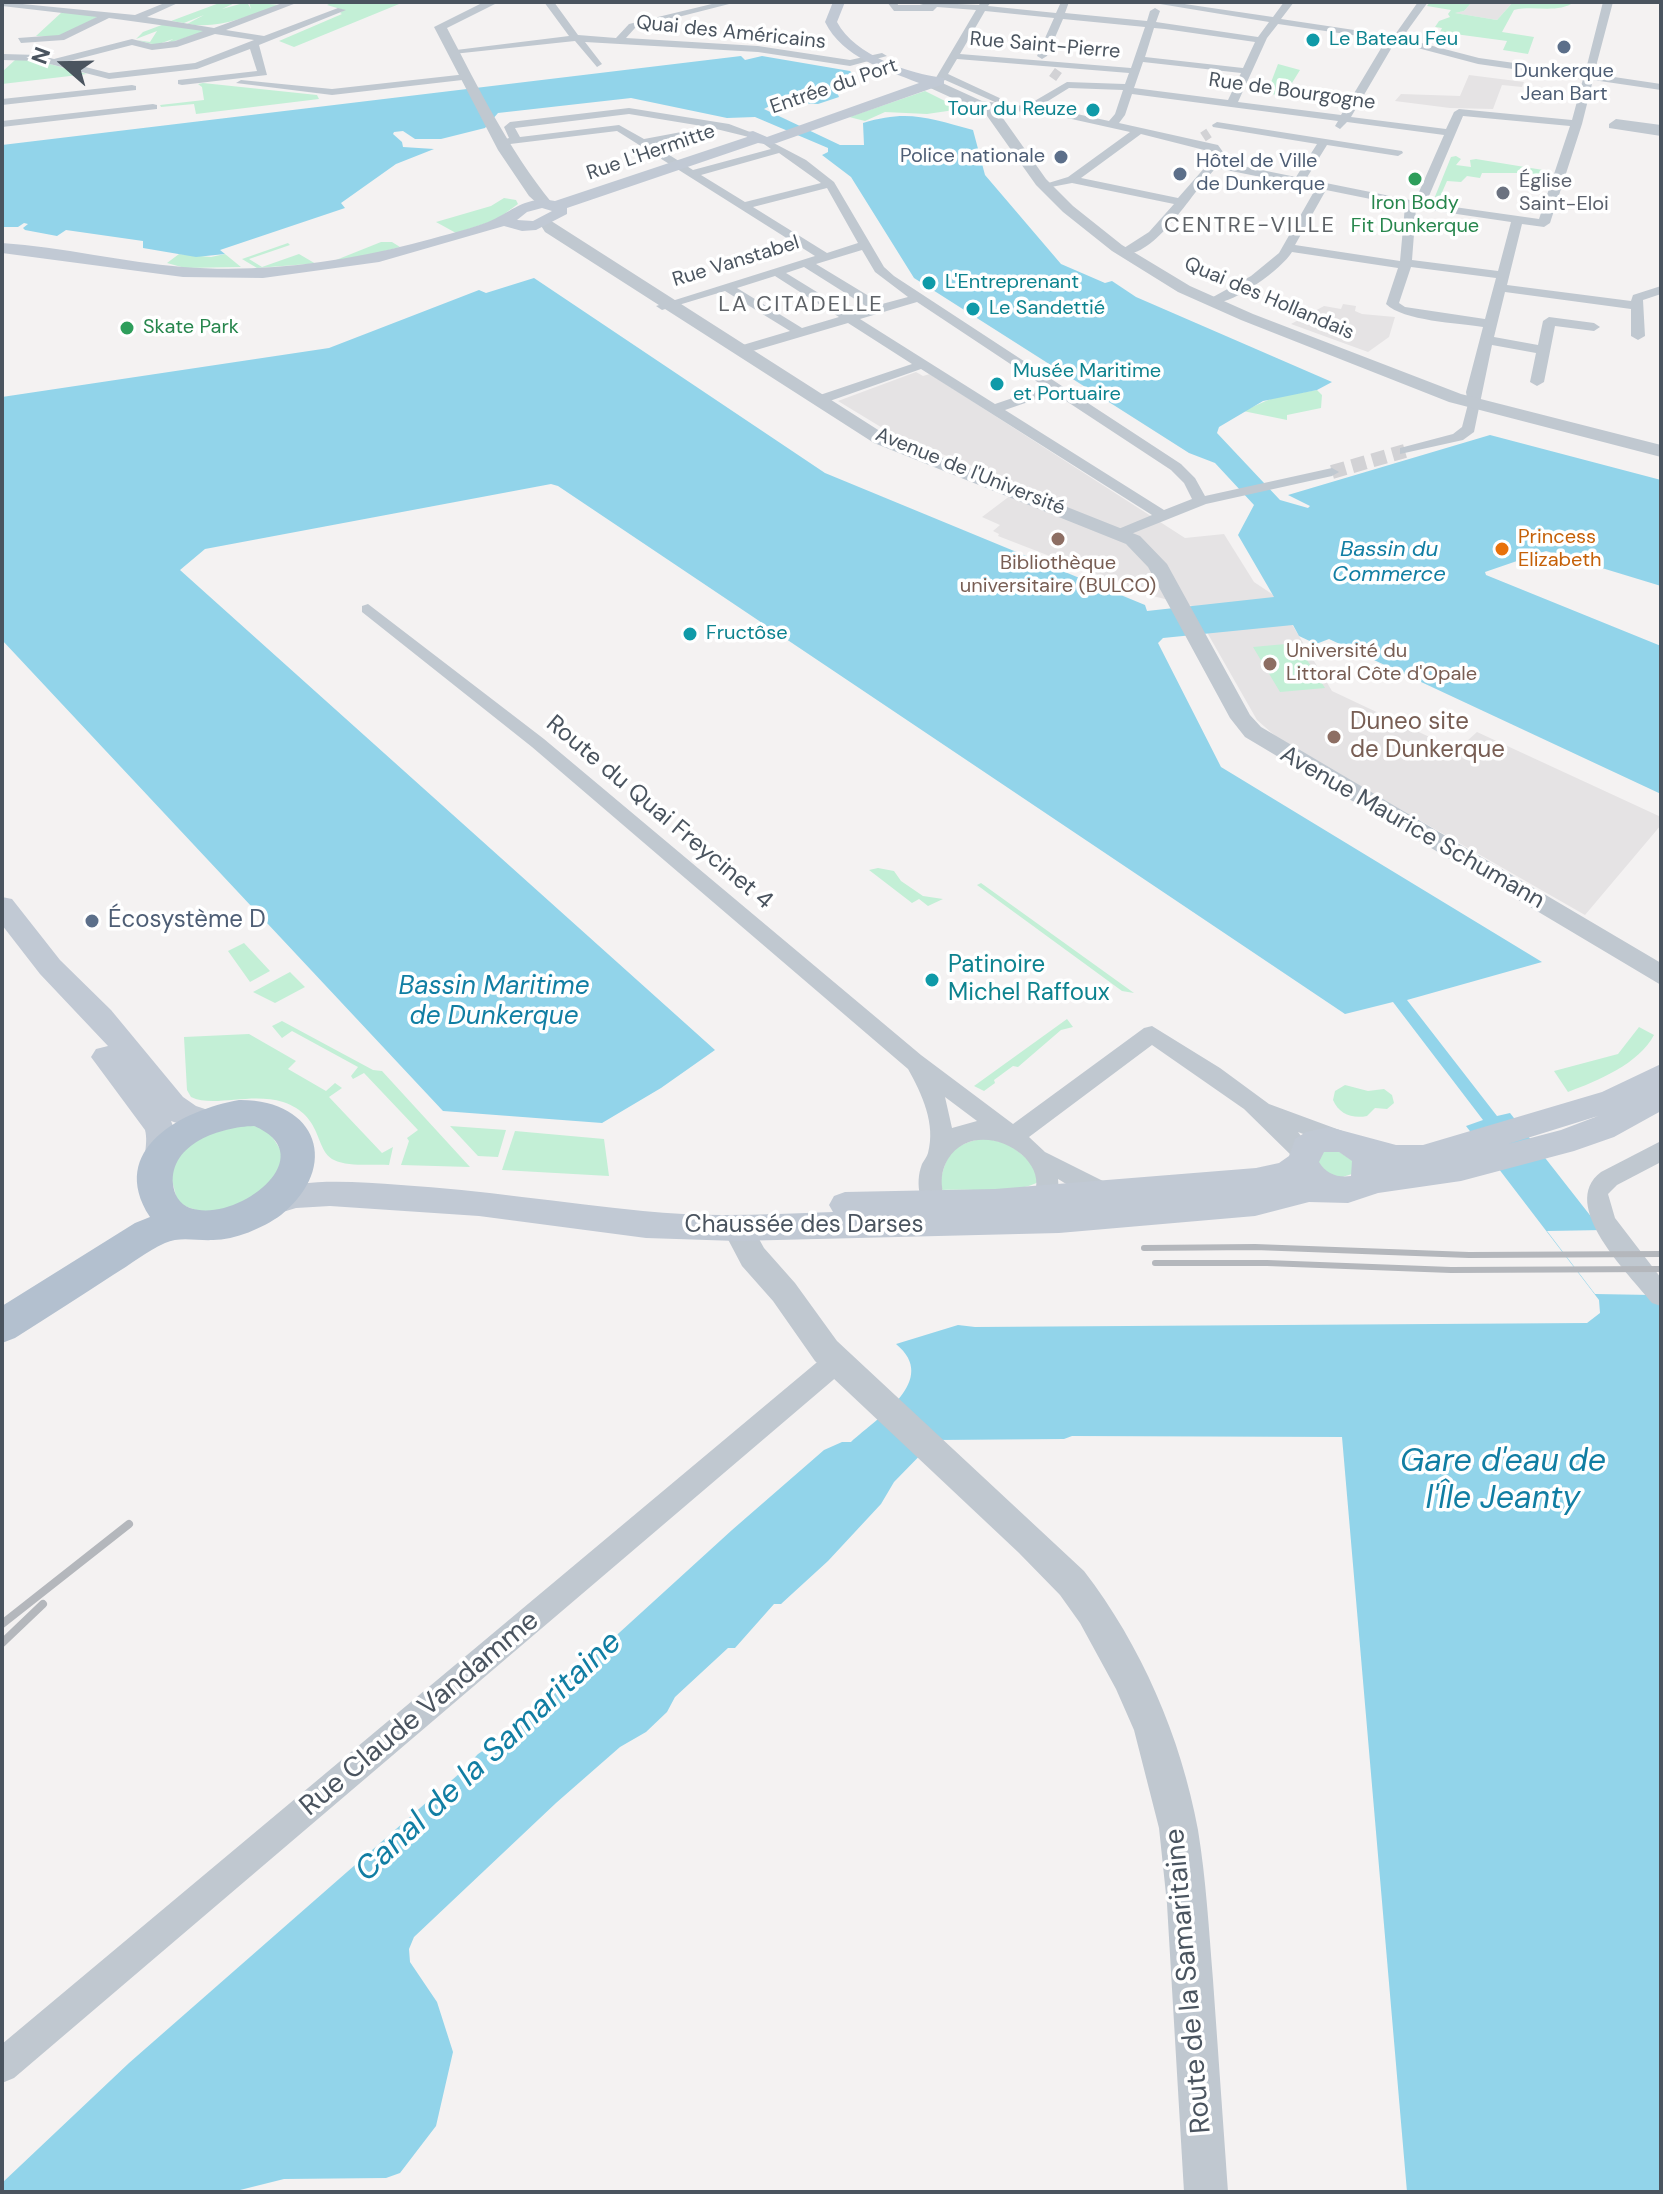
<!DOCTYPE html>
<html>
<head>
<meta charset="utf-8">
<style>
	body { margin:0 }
	#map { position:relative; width:1663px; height:2194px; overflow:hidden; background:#f4f2f2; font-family:"DM Sans",sans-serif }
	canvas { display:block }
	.frame { position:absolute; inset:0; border:4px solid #4a545f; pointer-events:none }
	.north { position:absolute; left:24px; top:24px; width:80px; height:80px; -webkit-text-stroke:6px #fff; paint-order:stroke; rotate:290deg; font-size:22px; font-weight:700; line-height:32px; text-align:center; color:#4a545f }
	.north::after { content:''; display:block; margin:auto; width:28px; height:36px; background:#4a545f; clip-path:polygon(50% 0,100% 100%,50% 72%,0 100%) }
</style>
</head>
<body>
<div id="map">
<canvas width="1663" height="2194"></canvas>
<div class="frame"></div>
<div class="north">N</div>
</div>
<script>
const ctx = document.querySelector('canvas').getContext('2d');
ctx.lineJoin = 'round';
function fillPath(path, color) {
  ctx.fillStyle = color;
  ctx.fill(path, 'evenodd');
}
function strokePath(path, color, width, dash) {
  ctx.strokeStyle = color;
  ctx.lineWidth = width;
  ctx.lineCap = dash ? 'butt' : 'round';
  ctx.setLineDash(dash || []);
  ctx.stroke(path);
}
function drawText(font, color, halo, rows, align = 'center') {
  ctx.font = font + ' "DM Sans",sans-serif';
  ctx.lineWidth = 7;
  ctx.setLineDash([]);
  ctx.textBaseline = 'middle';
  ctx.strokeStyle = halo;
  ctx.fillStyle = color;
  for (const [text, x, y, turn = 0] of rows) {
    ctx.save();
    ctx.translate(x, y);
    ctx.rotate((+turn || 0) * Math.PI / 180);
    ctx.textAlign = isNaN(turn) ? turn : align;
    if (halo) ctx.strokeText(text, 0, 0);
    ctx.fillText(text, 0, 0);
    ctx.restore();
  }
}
fillPath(new Path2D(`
	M1472,2H1513L1497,20L1454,13L1464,11Z
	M1469,75L1524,82L1522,87L1502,85L1493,109L1450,108L1395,101L1401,94L1460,96Z
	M1343,304L1356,306L1355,311L1362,314L1395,317L1389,337L1368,352L1291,324L1324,306L1341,309Z
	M916,372L923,376L930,374L1185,538L1224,534L1254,582L1275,596L1332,691L1457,750L1477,732L1661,817V825L1585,915L1281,741L1257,720L1192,606L1153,596L998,536L999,534L993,531L1000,525L982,517L1023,486L894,435L838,401Z`), '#e5e3e4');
fillPath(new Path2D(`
	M222,2H237L222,9L247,2L251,9L249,2L279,5C247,17 219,29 187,24L204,15L184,23L171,21Z
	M333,2H404L294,47L279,41L342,14L340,13L344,10L327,5Z
	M1430,2H1472L1464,11L1455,13L1497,20L1513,2H1574C1558,14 1534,5 1514,10L1502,32L1534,37L1528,54L1503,50L1507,41L1440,32L1442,28L1435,27L1439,21L1450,17L1448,14L1451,10L1427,6Z
	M62,12L100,16L57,37L36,36Z
	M167,23L211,30L165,44L173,39L156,45L136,40L150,42L157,31L136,39L143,32Z
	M15,60H35L87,74L2,84V72Z
	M1278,64L1300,70L1284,96L1251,91L1254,83L1270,85Z
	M203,83L317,95L319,99L196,114L194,104L161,107L160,105L204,100L202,87L198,84Z
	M925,91L961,109L927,114L885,112L865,121L849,117Z
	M1456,156L1461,159L1456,165L1471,167L1470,160L1476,159L1543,170L1540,182L1517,173H1482L1480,178L1467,176L1461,182L1447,181L1440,197L1460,200L1458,203L1434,199L1451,157Z
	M504,198L516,200L518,204L496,220L456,233L436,222L491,206Z
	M381,242H392L400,247L347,261L257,268L242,259L288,243L290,245L249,259L262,267L299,254L316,264L331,262Z
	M179,254L211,257L225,254L241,267L185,268L167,263Z
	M1317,390L1322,395L1321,408L1287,415V420L1243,411L1275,397Z
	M1296,643L1325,688L1280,692L1253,647Z
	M878,868L894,871L901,881L923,896L943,899L928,906L919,899L912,903L869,870Z
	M981,883L1134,993L1122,991L977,885Z
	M244,943L270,971L250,982L228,951Z
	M290,972L305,987L275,1003L253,992Z
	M1067,1019L1073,1027L1061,1030L1018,1067L1013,1066L994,1080L995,1083L984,1091L974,1086Z
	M282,1021L373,1070L382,1071L470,1167L401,1165L409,1141L407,1138L418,1130L364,1073L353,1079L351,1076L358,1067L292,1031L282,1038L272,1026Z
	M1639,1027L1654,1035C1639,1064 1597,1081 1568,1092L1554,1071L1618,1054Z
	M249,1034L296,1061L288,1069L326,1091L335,1083L342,1088L329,1097L382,1153L393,1147L389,1165C373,1164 348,1167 334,1160C314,1150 324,1116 283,1102C251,1092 213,1108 191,1097L187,1090L184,1037Z
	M1345,1085L1368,1091L1384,1089L1392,1095L1394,1103L1387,1109L1375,1108L1367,1116C1352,1119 1339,1114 1333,1100L1335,1091Z
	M244,1123L268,1130L285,1157L270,1191L215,1216L178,1204L169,1168L195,1137Z
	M450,1126L506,1130L498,1157L478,1156Z
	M515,1131L604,1139L609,1176L502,1170Z
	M984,1138L1009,1144L1036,1166L1038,1182C1019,1194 967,1189 943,1190L939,1187C947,1153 949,1146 984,1138Z
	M1335,1149L1353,1161L1352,1174L1336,1179L1318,1167V1156L1322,1151Z`), '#c3efd6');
fillPath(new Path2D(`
	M741,56L745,60L762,56L850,71L852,73L835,87L839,97L818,104L777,102L764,109L840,145H864L863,123C907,109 930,118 973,130L985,175L1061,264L1105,283L1112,281L1136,297L1332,382L1317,390L1263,401L1219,427L1217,433L1280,500L1308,508L1310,506L1288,495L1490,435L1661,480V586L1546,551L1485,572L1486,575L1661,646V794L1329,639L1316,644L1299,636L1293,625L1163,638L1158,643L1221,767L1542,962L1407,1000L1497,1116L1510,1113L1661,1306V2192H1407L1342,1437L1072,1436L1064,1439L935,1440L894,1482L881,1504L828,1561L781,1604H774L735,1648H728L675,1697L667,1712L646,1732L620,1747L556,1803L414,1937L409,1949L410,1962L437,2002L453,2052L436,2126L400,2173L386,2178L284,2179L232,2192H2V2183L129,2063L460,1773L478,1754L507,1735L732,1530L824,1450L842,1442H851C878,1417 940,1380 896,1344L958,1325L975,1327L1587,1323L1600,1313L1599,1300L1466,1126L1483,1120L1393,1002L1345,1014L558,486L551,484L205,549L180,570L715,1050L661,1088L602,1123L443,1111L2,640V397L329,348L479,290L486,293L534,278L825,473L1145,605L1147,611L1274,597L1238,535L1254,505L1215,463L1189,453L914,278L851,177L822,155L828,152V148L755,117L727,118L631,98L498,113L485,128L441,139H415L403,131L394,132L393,134L402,142L403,147L434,149L396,164L341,203L345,208L220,250L225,254L196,257L143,248V241L66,230L57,236L25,230L23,228L28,224L24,223L18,227H2V145Z`), '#92d4ea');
fillPath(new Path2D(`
	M1604,1230L1652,1295L1595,1294L1547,1231Z`), '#f4f2f2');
strokePath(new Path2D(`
	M1052,72L1059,77
	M1203,137L1209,133`), '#d2d2d5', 10, [10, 5]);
strokePath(new Path2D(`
	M1332,472L1405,451`), '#d2d2d5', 14, [14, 7]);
fillPath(new Path2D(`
	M2,2L135,15L167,2H180L147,17L214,28L285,2H299L226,30L264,36L338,8L346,10L259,45L267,75L182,85L178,84V80L257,71L250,49L197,69L109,79L38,61L3,60V54L38,55L54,59L132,39L152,44L175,41L203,31L109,18L64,40L21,43L18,38L59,35L97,17L2,6ZM215,34L254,40L195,63L109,73L66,62L132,45L152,50L177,47Z
	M544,2H554L578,35L616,38L629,24L720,2H737L635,28L626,38L758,46L850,60L882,53L887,56L850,66L758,52L585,42L602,64L597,67L575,41L453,54L448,51L569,36Z
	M887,2H897L898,5H923L913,2L979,5L981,2H991L988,6L1056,13L1061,2H1069L1065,13L1147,21L1150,11L1155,8L1160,11L1156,22L1258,37L1269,22L1148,2H1171L1273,17L1284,2H1294L1281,19L1394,36L1418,2H1428L1402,38L1479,58L1585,73L1603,2H1613L1594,74L1661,84V90L1593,80L1582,124L1550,223L1544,227L1522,224L1507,285L1631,301L1633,295L1661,286V294L1643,300L1645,336L1638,340L1631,336V309L1505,292L1494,337L1538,345L1543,321L1549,317L1594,323L1600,327L1594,331L1555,326L1544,382L1537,386L1530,382L1536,353L1492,345L1474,432L1463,440L1400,454V448L1453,434L1462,427L1468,404L1466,392L1483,327C1458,323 1403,321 1386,304L1398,268L1292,252C1282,269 1232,305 1213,303V297L1251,276L1279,253L1316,188L1216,168C1194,189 1157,256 1124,254V248L1149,232L1174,204L1072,183L1051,187L1045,184L1068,177L1130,132L1040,112L997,111L975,104L980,101L1026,106L1067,82L1125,84L1129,73L957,59L948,74L1006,101L997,103L945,80L939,84L934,81L976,10L937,7L933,11H894ZM985,11L1054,18L1037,56L1042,59L1047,56L1063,19L1145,27L1131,68L960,54ZM1278,24L1386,40L1341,115L1238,102L1267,38ZM1154,28L1165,29L1255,42L1243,68L1145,57ZM1395,42L1478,64L1583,79L1572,120L1459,109L1454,112L1446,129L1351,117ZM1143,62L1241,73L1228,100L1134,88ZM1069,88L1123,90L1115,114L1109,121L1040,106ZM1132,94L1338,121L1335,126L1340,129L1347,122L1444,135L1415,201L1306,179L1327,145L1398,156L1403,153L1402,151L1217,122L1212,125L1213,127L1317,144L1296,177L1217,161L1223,152L1218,145L1119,123L1125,115ZM1463,116L1570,126L1539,219L1426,203ZM1141,134L1212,152L1203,161L1207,165L1178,198L1081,178ZM1326,190L1405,206L1400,261L1295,245ZM1416,208L1511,222L1498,271L1412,260ZM1411,267L1496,278L1485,319L1405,307L1399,303Z
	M467,74L471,75V79L332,95L236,83L241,80L332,89Z
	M132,85L136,86V90L2,105V99Z
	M153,104L157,105V109L2,127V121Z
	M629,108L729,124L758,135L753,138L708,127L713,130L712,132L652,144L693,170L771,149L761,142L766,139L806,160L834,182L884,267L894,276L1181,464L1195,478L1205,496L1332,468L1339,472L1332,476L1206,504L1121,538L1113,533L1116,530L1152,515L921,369L824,403H814V397L912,364L848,323L746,353H736V347L790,331L725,291L662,310L656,306L815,256L617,131L502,145L497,142L509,138L504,127L510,122ZM629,114L708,127L644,139L619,125L520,137L515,128ZM779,153L821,183L745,202L701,175ZM827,188L858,243L827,253L753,207ZM862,250L875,272L908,297L882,304L816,264ZM804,267L869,308L851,313L786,273ZM775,276L839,317L802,328L737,288ZM917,302L1045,387L995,404L860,319ZM1054,393L1171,470L1184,483L1192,499L1164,510L1005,410Z
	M1616,119L1661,125V136L1609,128V124Z
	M368,604L544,739L921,1055L1013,1124L1144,1028L1152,1026L1220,1068L1269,1104L1345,1132L1348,1138L1345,1144L1337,1147L1298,1132L1314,1153L1311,1159L1303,1162L1295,1159L1244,1109L1152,1045L1029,1137L1045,1152L1113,1186L1117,1193L1113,1200C1096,1206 1074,1188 1058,1179L1059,1191L1044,1217L1036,1220L1028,1217L1024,1210C1028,1203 1035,1195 1036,1188C1043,1151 974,1117 948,1159C936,1179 943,1198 953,1217L949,1224L941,1227L933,1224C921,1206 914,1185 922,1164C924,1160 927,1157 928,1153C936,1124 922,1094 908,1069L532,747L362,612V606ZM945,1097L977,1121L952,1128Z
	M1661,1141V1162L1617,1185L1608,1194L1615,1218L1661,1278V1306L1652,1303C1630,1275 1557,1205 1601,1172Z
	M837,1350L846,1353L850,1361L846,1369L14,2078L2,2083V2044L828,1353Z`), '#c0c8d0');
fillPath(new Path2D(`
	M484,2H499L447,28C479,89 509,150 552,203L550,206H540L529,196L498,150L434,27Z
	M928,81H938L995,107L1046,179L1073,206L1122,245L1190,286L1253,314L1461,394L1661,445V457L1449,402L1241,320L1178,292L1112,251L1063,212L1036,185L985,113L928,87Z
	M545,217L886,435L1140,536L1167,564L1250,715L1261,727L1661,963V985L1245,737L1230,718L1148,567L1126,544L874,443L545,232L538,221Z
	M737,1216L748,1219L764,1248L795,1283L837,1341L1084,1571C1141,1645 1181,1737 1198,1830C1206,1879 1209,1930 1213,1980C1218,2051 1223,2121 1228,2192H1184L1167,1904L1159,1828L1134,1730L1116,1689L1080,1623L1060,1595L1019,1553L815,1361L773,1301L742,1266L722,1228L726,1219Z`), '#c0c8d0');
fillPath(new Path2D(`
	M833,2H845L837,22C855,56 910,74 944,78V84L771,145L758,143L567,208V214L536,230L522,231L504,226L379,262L263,278L183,277L2,253V243C63,247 122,262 183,267C260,273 337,263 412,244C437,237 464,231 488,222C513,211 526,195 555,201L747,137L748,132L753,131L767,137L919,83C884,69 843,58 825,22ZM542,208L552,211L533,221L517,220L527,212Z
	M2,897L12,899L60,960L111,1010L183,1097L196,1106L217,1113L221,1121L217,1129L206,1133L171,1121L178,1139L170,1172L159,1175L148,1172C141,1158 149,1145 145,1130L91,1057L96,1049L108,1046L40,974L2,925Z
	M1661,1064V1111L1614,1137L1574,1151L1461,1181L1378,1193L1348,1203L1309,1202L1255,1216L1059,1233L737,1241L646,1238L479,1216L330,1206L296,1208L273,1215L262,1211L257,1202L262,1193C308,1177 352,1182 401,1185C482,1190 562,1203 643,1211C706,1218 770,1214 833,1212L829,1205L834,1196L845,1192L995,1189L1256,1168L1279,1163L1289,1156L1295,1139L1306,1132L1329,1127L1396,1145H1423L1602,1092ZM1598,1116L1561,1130L1508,1144ZM1324,1152H1339L1352,1161L1351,1176C1338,1178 1326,1174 1319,1162Z`), '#c1c9d4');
fillPath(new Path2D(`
	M239,1100C317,1099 342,1166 281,1215C263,1228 235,1240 213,1240C197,1241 180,1236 165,1243C147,1251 130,1265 113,1275C81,1296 48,1317 15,1338L2,1343V1306L135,1223L150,1217C106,1149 183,1110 239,1100ZM254,1126C325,1156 237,1224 190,1208C179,1204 174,1194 173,1184C170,1143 221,1127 254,1126Z`), '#b3c0cf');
strokePath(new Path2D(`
	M1144,1248L1255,1247L1469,1255L1661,1254
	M1155,1263H1267L1451,1270L1661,1269`), '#b4b7bc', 6);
strokePath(new Path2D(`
	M2,1624L129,1524
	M2,1643L43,1604`), '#b4b7bc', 8);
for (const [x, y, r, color] of [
	[1313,40,8,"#0f9aa8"],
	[1564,47,8,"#5c6f8a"],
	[1093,110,8,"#0f9aa8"],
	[1061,157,8,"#5c6f8a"],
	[1180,174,8,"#5c6f8a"],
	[1415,179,8,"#2e9e5b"],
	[1503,193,8,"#6b7280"],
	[929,283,8,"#0f9aa8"],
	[973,309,8,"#0f9aa8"],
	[127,328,8,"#2e9e5b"],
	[997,384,8,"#0f9aa8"],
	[1058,539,8,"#8d6e63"],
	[1502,549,8,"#e8710a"],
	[690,634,8,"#0f9aa8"],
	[1270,664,8,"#8d6e63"],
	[1334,737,8,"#8d6e63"],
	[92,921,8,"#5c6f8a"],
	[932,980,8,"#0f9aa8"]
]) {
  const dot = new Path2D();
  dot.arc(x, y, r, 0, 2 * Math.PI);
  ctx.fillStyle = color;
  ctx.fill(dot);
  strokePath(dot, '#fff', 3);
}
drawText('20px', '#4a545f', '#fff', [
	["Quai des Américains",731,33,6],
	["Rue Saint-Pierre",1045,46,5],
	["Entrée du Port",834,87,-19],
	["Rue de Bourgogne",1292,92,8],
	["Rue L'Hermitte",651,153,-19],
	["Rue Vanstabel",736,262,-17],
	["Quai des Hollandais",1269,299,23],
	["Avenue de l'Université",970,472,22]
]);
drawText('20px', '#0d838f', '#fff', [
	["Le Bateau Feu",1329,40],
	["Tour du Reuze",1077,110,"right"],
	["L'Entreprenant",945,283],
	["Le Sandettié",989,309],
	["Musée Maritime",1013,372],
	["et Portuaire",1013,395],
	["Fructôse",706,634]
], 'left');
drawText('20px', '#4e5e75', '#fff', [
	["Dunkerque",1564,72],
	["Jean Bart",1564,95],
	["Police nationale",1045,157,"right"],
	["Hôtel de Ville",1196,162,"left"],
	["de Dunkerque",1196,185,"left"]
]);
drawText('20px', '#5b616d', '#fff', [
	["Église",1519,182],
	["Saint-Eloi",1519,205]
], 'left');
drawText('20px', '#27864d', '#fff', [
	["Iron Body",1415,204],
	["Fit Dunkerque",1415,227],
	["Skate Park",143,328,"left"]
]);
drawText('20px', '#c56008', '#fff', [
	["Princess",1518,538],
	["Elizabeth",1518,561]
], 'left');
drawText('20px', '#785e54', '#fff', [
	["Bibliothèque",1058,564],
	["universitaire (BULCO)",1058,587],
	["Université du",1286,652,"left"],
	["Littoral Côte d'Opale",1286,675,"left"]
]);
ctx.letterSpacing = '2px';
drawText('22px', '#5e6267', '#fff', [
	["CENTRE-VILLE",1250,226],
	["LA CITADELLE",801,305]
]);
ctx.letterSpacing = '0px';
drawText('italic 22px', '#117ea3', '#fff', [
	["Bassin du",1389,550],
	["Commerce",1389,575]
]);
drawText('24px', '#785e54', '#fff', [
	["Duneo site",1350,723],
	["de Dunkerque",1350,751]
], 'left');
drawText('24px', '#4a545f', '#fff', [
	["Route du Quai Freycinet 4",659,813,40],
	["Avenue Maurice Schumann",1412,828,30],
	["Chaussée des Darses",804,1226]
]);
drawText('24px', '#4e5e75', '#fff', [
	["Écosystème D",108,921]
], 'left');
drawText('24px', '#0d838f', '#fff', [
	["Patinoire",948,966],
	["Michel Raffoux",948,994]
], 'left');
drawText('italic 26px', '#117ea3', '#fff', [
	["Bassin Maritime",494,987],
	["de Dunkerque",494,1017]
]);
drawText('28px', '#4a545f', '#fff', [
	["Rue Claude Vandamme",420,1714,-40],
	["Route de la Samaritaine",1189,1981,-95]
]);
drawText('italic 32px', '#117ea3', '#fff', [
	["Gare d'eau de",1503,1463],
	["l'Île Jeanty",1503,1500],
	["Canal de la Samaritaine",489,1757,-43]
]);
</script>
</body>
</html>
